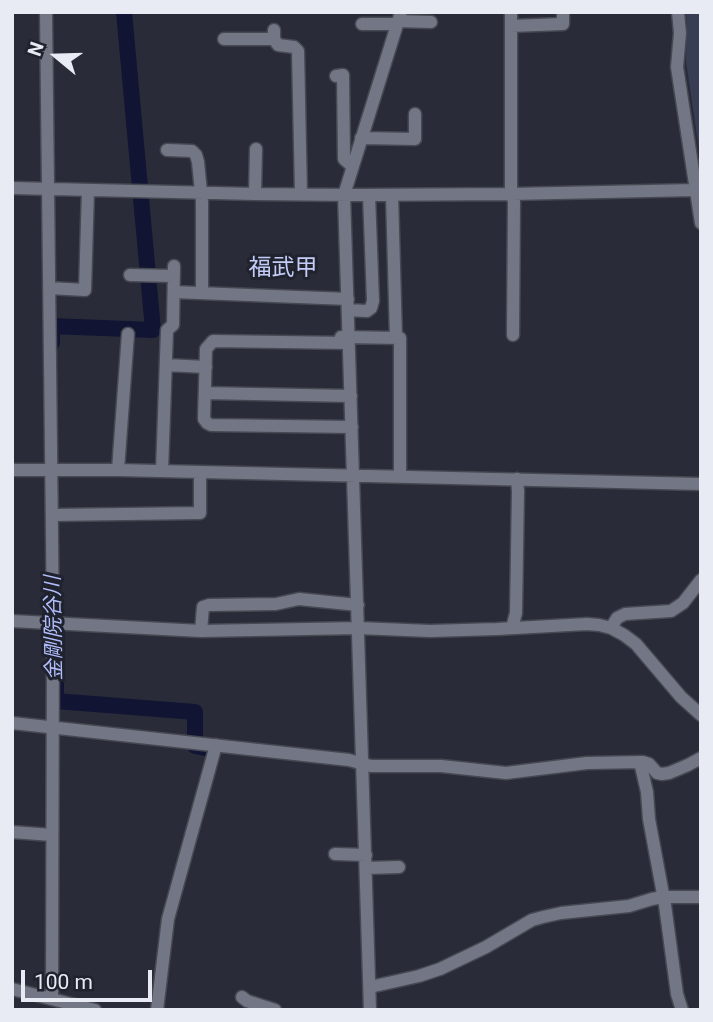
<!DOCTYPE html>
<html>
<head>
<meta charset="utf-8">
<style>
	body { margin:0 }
	#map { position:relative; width:713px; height:1022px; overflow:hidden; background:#292c38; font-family:Roboto,sans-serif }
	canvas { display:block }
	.frame { position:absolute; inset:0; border:14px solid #e9ebf4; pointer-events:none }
	.north { position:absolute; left:21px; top:21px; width:70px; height:70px; -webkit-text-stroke:5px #20222e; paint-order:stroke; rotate:289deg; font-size:19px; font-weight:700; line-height:28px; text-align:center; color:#e9ebf4 }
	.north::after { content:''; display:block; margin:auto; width:24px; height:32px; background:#e9ebf4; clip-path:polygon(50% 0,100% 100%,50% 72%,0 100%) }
	.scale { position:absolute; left:21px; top:970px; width:131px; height:32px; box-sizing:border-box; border:4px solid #e9ebf4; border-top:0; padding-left:9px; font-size:21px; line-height:24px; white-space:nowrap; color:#e9ebf4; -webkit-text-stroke:5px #20222e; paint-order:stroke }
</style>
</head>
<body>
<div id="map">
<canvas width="713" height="1022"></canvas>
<div class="frame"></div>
<div class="north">N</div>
<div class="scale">100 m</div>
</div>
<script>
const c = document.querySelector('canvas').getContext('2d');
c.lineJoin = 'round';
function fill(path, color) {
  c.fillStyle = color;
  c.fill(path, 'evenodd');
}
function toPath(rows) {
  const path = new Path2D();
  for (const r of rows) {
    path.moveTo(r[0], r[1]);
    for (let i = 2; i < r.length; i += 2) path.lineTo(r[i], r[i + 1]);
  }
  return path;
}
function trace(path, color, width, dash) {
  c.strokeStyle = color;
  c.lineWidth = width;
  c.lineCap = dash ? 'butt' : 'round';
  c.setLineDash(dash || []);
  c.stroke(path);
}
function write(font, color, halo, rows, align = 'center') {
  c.font = font + ' Roboto,"Noto Sans JP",sans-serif';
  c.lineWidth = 6;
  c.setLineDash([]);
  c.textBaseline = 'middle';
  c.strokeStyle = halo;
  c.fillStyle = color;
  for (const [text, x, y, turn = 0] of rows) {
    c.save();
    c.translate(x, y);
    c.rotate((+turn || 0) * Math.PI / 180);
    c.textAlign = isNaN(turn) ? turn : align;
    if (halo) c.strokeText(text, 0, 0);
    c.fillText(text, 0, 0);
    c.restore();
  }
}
fill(toPath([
	[686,12,701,12,701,163,686,61,687,25]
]), '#383d54');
trace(toPath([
	[52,343,52,326,153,330,124,12],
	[56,684,56,701,195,712,195,746,205,748]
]), '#111533', 16);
const minor = toPath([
	[46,12,53,623,52,999],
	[511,12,511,194,514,201,513,335],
	[678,12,680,33,677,67,701,223],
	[398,21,431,22],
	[362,24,397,24],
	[511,26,563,24,563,12],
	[274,30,274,39,278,45,294,47,298,51,301,194],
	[224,39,274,39],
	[336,76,343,75,344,159,352,166],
	[361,138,415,139,415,114],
	[167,150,192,151,196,155,198,162,202,202,202,293],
	[12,188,255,194,352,195,511,194,695,190],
	[255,194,256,149],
	[392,195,396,338],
	[130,275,174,276],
	[49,288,85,290,88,190],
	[174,292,348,299],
	[348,310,367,311,371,308,373,301,369,195],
	[341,337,400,338,400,476],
	[349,343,213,341,206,349,204,419,207,423,211,425,352,427],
	[166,365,206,367],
	[205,393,351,396],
	[12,470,118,470,701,484],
	[118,470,128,334],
	[162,471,167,330,173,325,174,266],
	[52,515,200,513,200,472],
	[12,621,201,631,359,628,430,631,497,629,587,624,599,625,611,628,624,635,636,644,681,697,701,715],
	[512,628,516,613,518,491,517,479],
	[611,628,617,618,625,614,671,611,683,603,701,580],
	[201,631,203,607,209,605,276,604,299,599,358,605],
	[12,723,349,760,371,766,441,766,506,773,587,763,643,762,649,764,657,773,662,774],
	[640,762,647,792,649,819,665,905,677,994,682,1010],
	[662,774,669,773,688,765,701,758],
	[12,832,52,835],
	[335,854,366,855],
	[366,868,399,867],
	[370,987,419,976,440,969,486,947,532,920,543,917,561,913,629,906,652,899,663,897,701,897],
	[12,989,95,1010],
	[242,997,247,1001,275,1010],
	[157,1010,168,919,216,745],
	[370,1010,344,195,401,12]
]);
trace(minor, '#464852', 15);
trace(minor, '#737685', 12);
write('italic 21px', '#b0bdfb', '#20222e', [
	["金剛院谷川",55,628,-91]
]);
write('23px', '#c3ccf7', '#20222e', [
	["福武甲",283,269]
]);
</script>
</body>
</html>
